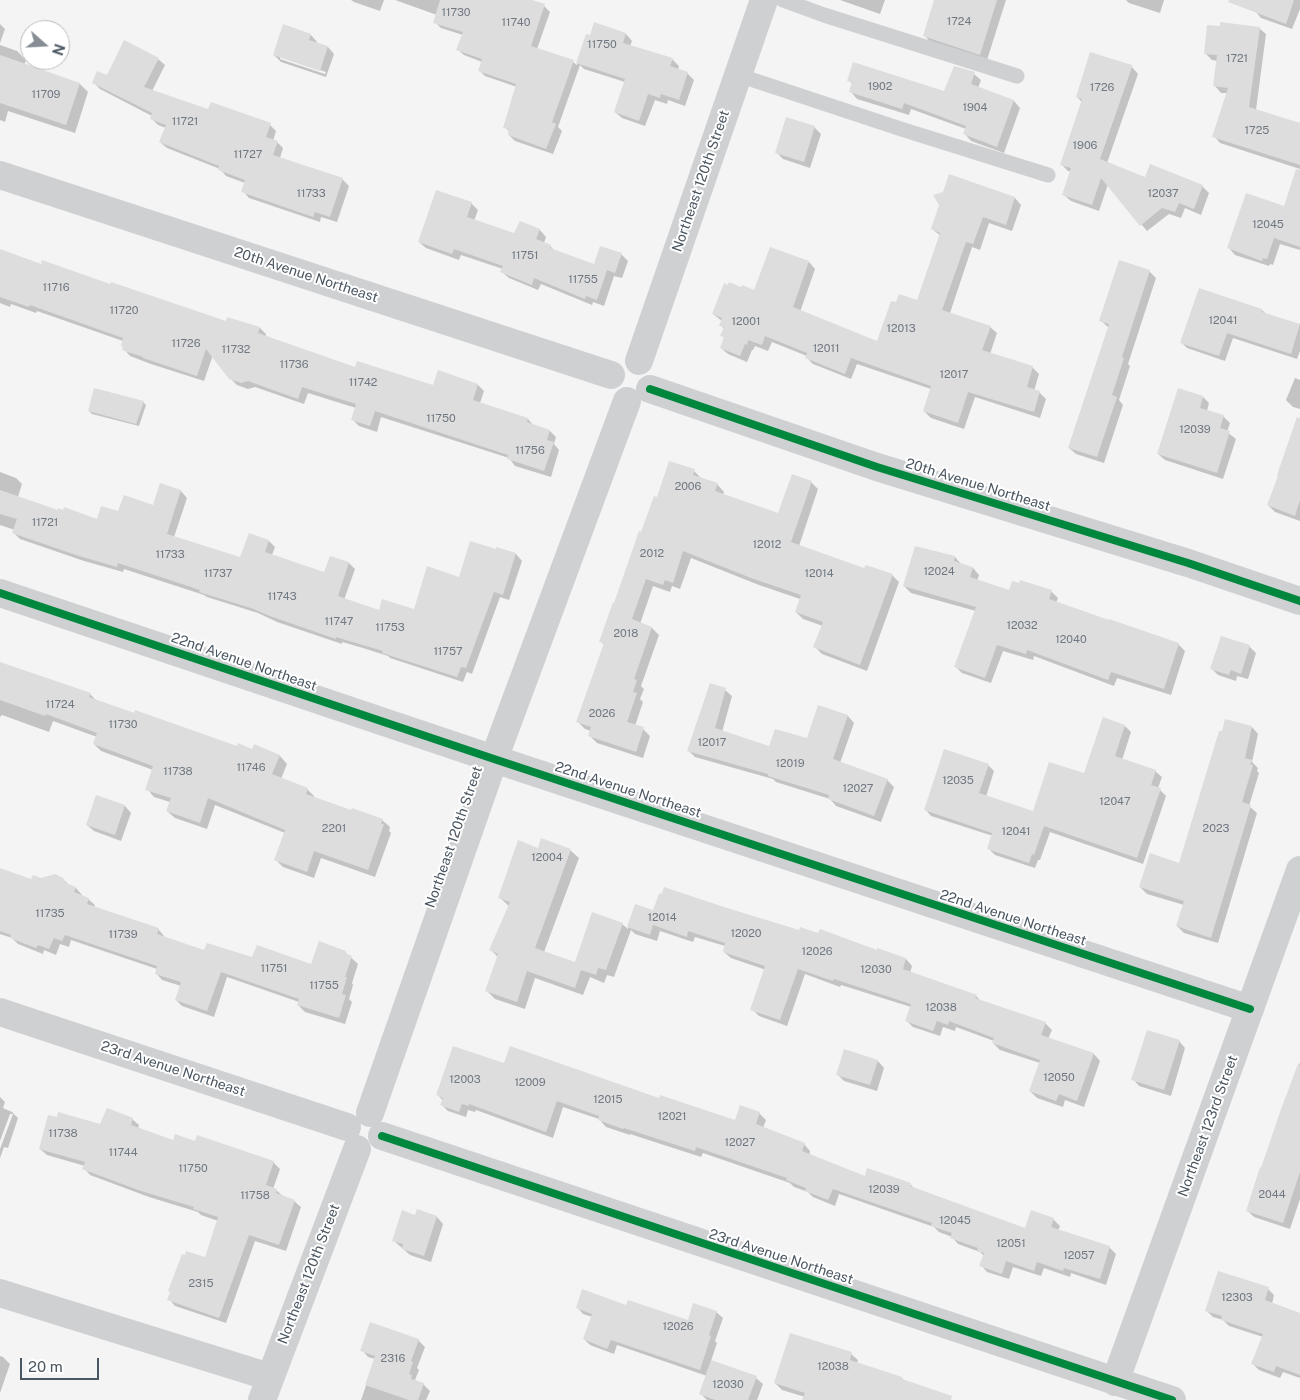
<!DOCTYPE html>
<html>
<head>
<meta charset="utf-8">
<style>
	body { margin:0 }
	#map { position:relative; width:1300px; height:1400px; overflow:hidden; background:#f4f4f4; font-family:"Public Sans",sans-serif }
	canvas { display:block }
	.north { position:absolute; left:20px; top:20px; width:50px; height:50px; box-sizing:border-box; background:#fff; border:1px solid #b7bbc0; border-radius:50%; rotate:109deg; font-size:14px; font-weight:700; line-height:20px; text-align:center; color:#4a5661 }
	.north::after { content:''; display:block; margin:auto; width:18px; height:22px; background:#868d94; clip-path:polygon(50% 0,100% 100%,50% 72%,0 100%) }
	.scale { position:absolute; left:20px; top:1358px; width:79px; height:22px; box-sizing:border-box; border:2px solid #4a5661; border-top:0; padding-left:6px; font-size:15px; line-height:18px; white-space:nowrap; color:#4a5661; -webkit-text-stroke:4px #fff; paint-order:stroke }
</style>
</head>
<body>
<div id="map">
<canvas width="1300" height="1400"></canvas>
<div class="north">N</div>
<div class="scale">20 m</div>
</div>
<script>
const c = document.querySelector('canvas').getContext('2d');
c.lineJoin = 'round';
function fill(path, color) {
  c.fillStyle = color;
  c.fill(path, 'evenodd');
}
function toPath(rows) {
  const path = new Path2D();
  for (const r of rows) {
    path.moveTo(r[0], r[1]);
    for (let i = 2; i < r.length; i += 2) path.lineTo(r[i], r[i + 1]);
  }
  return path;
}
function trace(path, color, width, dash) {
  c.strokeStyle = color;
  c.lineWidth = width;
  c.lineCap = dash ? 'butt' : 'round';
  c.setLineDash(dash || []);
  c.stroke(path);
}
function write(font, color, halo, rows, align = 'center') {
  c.font = font + ' "Public Sans",sans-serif';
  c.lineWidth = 4;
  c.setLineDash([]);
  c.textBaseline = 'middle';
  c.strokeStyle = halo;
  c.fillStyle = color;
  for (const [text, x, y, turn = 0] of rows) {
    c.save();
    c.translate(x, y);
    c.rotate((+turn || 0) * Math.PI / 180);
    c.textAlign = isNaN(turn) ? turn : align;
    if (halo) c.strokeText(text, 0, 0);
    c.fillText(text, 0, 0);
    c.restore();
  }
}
fill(toPath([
	[351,0,384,0,380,11,354,2],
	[395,0,527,0,544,6,550,12,537,49,573,62,577,65,587,35,590,36,626,34,632,41,630,46,672,59,679,66,678,70,687,73,694,80,685,106,668,100,667,104,655,100,645,126,622,118,615,112,625,82,584,69,580,65,558,127,562,131,553,154,515,141,509,135,510,132,505,127,517,87,485,76,479,70,482,62,464,55,457,49,463,35,441,28,435,22,437,15],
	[840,0,885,0,880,14],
	[936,0,1006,0,987,60,931,43,925,36],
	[1126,0,1164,0,1160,13,1129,3],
	[1259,0,1300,0,1300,9,1292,29,1261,18,1255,11],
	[0,24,5,29,0,43],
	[1259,28,1266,34,1256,110,1300,127,1300,169,1220,143,1214,136,1228,93,1221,93,1215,86,1218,61,1212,60,1205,53],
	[311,35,317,42,316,44,328,47,334,54,326,77,281,62,274,55],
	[280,57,326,72,325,74,280,59],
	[125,42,158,59,165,65,152,91,209,111,270,125,276,131,273,141,277,142,283,148,280,158,342,179,349,186,337,222,321,217,320,222,249,198,243,191,245,183,226,176,220,169,167,148,160,142,166,128,158,125,151,118,152,116,100,89,94,83,108,76],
	[0,45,17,51,26,60,24,65,80,84,88,92,75,133,8,111,5,122,0,120],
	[1131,66,1138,74,1107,163,1146,179,1202,186,1209,193,1201,215,1185,208,1181,218,1169,214,1147,231,1108,184,1099,211,1071,201,1064,195,1071,172,1068,171,1061,164,1082,102,1077,97],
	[974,74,981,80,978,88,1014,101,1020,108,1004,153,971,141,965,134,966,129,911,109,909,115,857,99,851,92,853,85,849,80,945,93],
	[814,127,821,134,810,168,783,159,777,153],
	[950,175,1015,198,1021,205,1012,231,989,223,980,250,972,247,950,313,990,327,997,333,990,354,1032,367,1039,374,1034,391,1039,392,1046,399,1040,418,975,397,964,429,931,418,924,411,931,389,857,364,851,379,813,364,807,358,807,356,772,342,768,351,755,346,753,350,752,350,747,362,728,354,721,348,725,338,722,336,724,329,721,325,722,321,713,314,742,288,755,291,809,262,815,269,800,312,878,343,918,302,941,236,932,229],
	[1300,185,1300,250,1280,244,1273,265,1270,264,1269,266,1235,255,1229,248,1284,208],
	[471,203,478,210,474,221,515,235,520,222,540,230,546,237,544,243,550,246,556,252,594,265,621,254,628,261,622,278,614,276,604,306,593,302,592,305,541,284,538,290,509,278,502,272,503,269,461,255,459,260,426,248,419,242],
	[0,250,41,265,111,286,227,323,228,318,260,328,266,334,266,337,356,368,434,387,478,385,484,391,480,403,528,419,534,426,550,431,556,437,554,444,559,450,551,477,515,466,509,458,381,417,377,432,359,426,352,419,356,408,308,393,304,404,255,387,248,389,237,385,230,378,213,355,204,381,151,364,130,356,124,349,123,341,37,311,36,313,11,304,10,307,0,303],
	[1149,271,1156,278,1128,364,1130,366,1119,400,1123,405,1104,463,1076,454,1069,448,1109,328,1100,320],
	[1262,310,1266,314,1300,325,1300,351,1297,359,1233,338,1225,361,1187,348,1181,342],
	[1295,378,1300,380,1300,409,1293,407,1286,400],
	[1203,397,1209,403,1207,411,1223,416,1230,423,1227,432,1236,439,1223,479,1165,460,1158,454],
	[143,402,146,405,139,426,92,414,89,411],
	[1300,458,1300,521,1275,512,1268,505],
	[694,471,701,478,717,484,724,492,723,495,779,514,811,482,818,489,799,546,865,570,892,575,899,582,867,671,822,654,815,647,823,626,803,619,796,612,800,599,759,585,691,558,680,589,672,586,670,592,653,586,640,624,652,628,659,635,641,686,644,689,640,699,643,702,635,726,643,729,650,736,643,758,597,743,589,735,591,731,585,729,578,722,604,645,601,641,642,534,658,498],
	[0,472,16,478,22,484,18,497,58,512,98,521,119,513,154,507,161,485,181,491,187,498,174,537,241,559,269,541,275,547,272,555,325,574,331,557,349,563,355,569,344,600,380,611,414,610,460,579,496,551,497,549,516,554,522,561,509,600,500,597,472,674,467,672,463,682,390,658,388,656,363,648,342,642,342,644,277,622,258,613,207,597,204,595,124,569,123,572,84,561,20,539,14,533,15,530,0,525],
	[955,557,961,564,973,568,979,575,977,581,1010,592,1051,591,1058,598,1056,603,1178,644,1185,651,1171,695,1117,678,1114,686,1034,656,1033,660,1003,651,991,683,962,673,955,666,976,611,911,593,904,586],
	[1249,646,1256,653,1248,679,1237,676,1236,681,1218,675,1212,669],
	[0,664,90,694,97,701,237,747,253,751,255,746,280,756,287,764,281,779,307,789,314,796,314,798,352,812,382,820,390,827,389,831,391,833,375,877,321,858,314,878,283,867,276,860,285,833,215,805,207,829,175,818,167,811,170,802,154,797,147,789,153,770,101,751,94,744,97,737,53,721,49,732,2,715,0,717],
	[725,690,732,696,722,732,770,748,808,740,848,716,854,723,840,763,887,780,894,787,881,822,836,806,830,799,776,782,773,779,695,757,688,750],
	[1125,726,1131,732,1122,760,1155,771,1162,777,1158,788,1166,796,1143,864,1050,832,1040,860,1038,860,1035,868,995,855,988,848,993,836,931,816,925,809,988,765,994,771,986,797,1034,813,1084,775],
	[1252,727,1258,734,1252,762,1258,768,1257,771,1259,773,1249,806,1257,813,1218,943,1184,933,1177,926,1184,905,1147,894,1140,887,1180,864],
	[97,797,125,806,131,813,121,841,94,831,87,825],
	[539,849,570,850,579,858,544,952,576,963,622,924,628,929,636,905,654,912,799,931,877,952,878,950,906,959,912,966,910,973,976,996,982,1002,1045,1023,1052,1030,1048,1039,1094,1054,1100,1061,1084,1107,1065,1100,1063,1107,1037,1098,1030,1091,1040,1063,1000,1050,993,1043,994,1041,956,1027,955,1031,943,1027,940,1036,913,1027,906,1020,911,1007,841,985,840,987,805,974,787,1026,759,1016,752,1009,766,970,731,958,724,952,725,946,695,937,693,942,660,931,657,941,635,934,631,930,614,977,607,975,604,983,590,977,583,995,535,978,525,1009,495,999,487,991,498,957,491,950,509,906,499,897],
	[0,869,32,880,63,879,70,886,76,888,82,895,81,896,88,899,95,905,94,907,158,929,164,936,164,938,205,952,312,966,345,952,358,964,352,983,353,985,349,999,352,1002,345,1024,305,1012,298,1005,299,1002,227,977,214,1017,182,1006,176,1000,181,986,162,980,156,973,157,969,71,940,69,947,60,944,56,955,44,950,43,954,18,944,12,938,0,934],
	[1179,1041,1185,1048,1171,1096,1139,1086,1133,1079],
	[878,1061,884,1068,877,1091,844,1081,837,1074],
	[1300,1062,1300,1199,1290,1229,1254,1217,1247,1210],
	[504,1065,659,1100,735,1122,759,1113,766,1120,763,1128,804,1144,810,1151,809,1156,865,1177,868,1170,911,1185,915,1189,1026,1230,1053,1219,1060,1226,1058,1231,1109,1247,1116,1254,1106,1285,1071,1273,1070,1277,1044,1268,1041,1276,1013,1267,1009,1279,987,1272,981,1265,984,1256,980,1252,958,1244,952,1237,939,1232,934,1227,839,1194,835,1206,813,1197,808,1192,794,1187,790,1183,703,1153,701,1157,630,1134,630,1135,606,1127,599,1119,563,1107,553,1138,476,1110,475,1112,468,1110,466,1117,448,1111,442,1105,443,1101,438,1095],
	[0,1097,5,1102,3,1108,12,1112,18,1118,8,1148,4,1147,0,1158,0,1149,13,1114,10,1114,0,1141],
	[132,1119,139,1125,138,1129,174,1142,196,1143,273,1162,280,1169,273,1189,276,1190,284,1197,294,1201,301,1207,286,1251,255,1241,226,1323,175,1306,169,1299,205,1259,218,1221,201,1215,198,1212,149,1197,90,1175,84,1168,85,1166,47,1155,40,1149,101,1126],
	[418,1211,437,1217,443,1224,431,1262,410,1255,393,1240,416,1216],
	[1268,1289,1274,1295,1272,1304,1300,1314,1300,1378,1283,1372,1280,1378,1259,1370,1253,1364,1263,1337,1229,1326,1223,1320,1213,1317,1207,1311],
	[577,1307,627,1307,688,1322,716,1312,723,1318,715,1341,717,1343,711,1361,756,1378,763,1384,757,1400,707,1400,701,1394,707,1376,617,1345,614,1354,590,1345,584,1339,592,1317,583,1314],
	[418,1340,425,1347,417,1368,419,1370,415,1380,423,1384,430,1391,426,1400,361,1400,375,1359,368,1357,362,1350],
	[851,1354,858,1360,857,1364,902,1378,905,1382,950,1400,804,1400,805,1397,782,1390,775,1383],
	[0,1356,3,1357,10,1364,0,1393]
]), '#0003');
fill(toPath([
	[440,0,532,0,545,4,531,46,574,60,552,122,556,124,546,149,508,135,509,129,503,128,516,84,478,71,482,59,456,50,463,32,433,23],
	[934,0,997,0,980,55,923,36],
	[1229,0,1294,0,1286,24,1228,2],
	[594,22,626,33,623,43,673,58,670,66,688,72,679,100,661,94,660,98,648,94,639,121,614,112,625,79,576,63,586,34,590,35],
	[1220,22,1260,27,1249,107,1300,123,1300,165,1212,137,1228,88,1213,86,1217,55,1204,54,1207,25,1220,26],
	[283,24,311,34,309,40,328,46,320,71,273,55],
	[124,40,159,58,144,87,208,109,211,102,271,123,266,137,278,141,273,155,343,178,330,217,315,212,313,217,241,192,245,180,218,170,219,166,159,142,166,125,150,119,152,113,92,83,97,71,107,75],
	[1090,52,1132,65,1132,67,1100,159,1145,177,1150,164,1203,185,1194,209,1179,203,1175,212,1162,208,1140,226,1101,178,1092,205,1062,195,1071,168,1060,165,1082,99,1076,97],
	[0,55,80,83,66,125,0,103],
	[853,62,944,91,954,66,975,72,971,84,1014,100,997,147,963,134,966,126,904,103,902,109,849,92,852,82,847,81],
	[786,117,815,126,804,162,775,153],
	[1296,169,1300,170,1300,247,1274,238,1267,259,1263,258,1262,261,1227,248,1246,193,1284,206],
	[949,174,1015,197,1006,225,983,217,973,244,966,242,942,310,991,326,982,350,1033,366,1027,387,1040,391,1034,412,968,392,958,423,923,411,931,386,851,358,845,374,805,358,807,353,765,336,762,345,748,340,747,345,745,344,740,356,720,348,724,337,720,336,724,327,719,326,722,318,712,314,724,283,728,285,729,282,741,287,742,285,754,290,770,247,809,261,793,307,877,341,891,301,896,302,899,294,917,300,940,233,931,229,939,205,933,195,943,192],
	[436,190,472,202,467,217,514,233,520,221,540,229,536,239,551,245,550,248,594,264,600,246,622,253,615,273,607,270,597,300,586,296,585,299,534,278,532,285,500,272,503,266,454,249,452,254,418,242],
	[0,249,41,264,42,260,110,284,111,282,226,321,227,317,260,327,258,333,355,367,357,361,433,385,438,370,478,384,473,400,528,418,527,422,550,430,547,440,554,442,544,471,507,459,508,455,375,411,370,426,351,420,356,404,302,387,298,399,248,381,241,383,229,379,206,349,197,376,143,358,143,357,122,350,123,347,121,346,123,338,30,305,29,307,0,297],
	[1119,260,1150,270,1122,357,1124,358,1112,395,1117,397,1097,457,1068,448,1109,324,1099,321],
	[1199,288,1262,309,1262,312,1300,324,1291,354,1227,333,1219,356,1180,343],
	[94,388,144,401,136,424,88,411],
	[1178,388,1203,396,1200,408,1224,415,1220,428,1230,431,1217,473,1157,454],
	[1297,417,1300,418,1300,500,1295,516,1267,505,1278,476,1277,475],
	[669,461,695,469,693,475,718,483,715,491,778,513,792,474,812,481,791,542,864,568,866,565,893,574,860,665,813,647,823,622,795,612,801,595,751,578,683,551,673,583,665,580,663,585,646,579,632,619,652,627,634,679,637,680,633,692,637,693,627,722,644,727,636,752,588,736,591,727,576,722,604,643,599,642,613,602,614,603,639,531,641,532,654,496,657,497],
	[160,483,181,490,167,534,240,557,249,533,269,540,265,552,324,572,330,556,349,562,338,596,379,610,382,599,414,609,427,566,459,577,470,541,496,549,496,547,516,553,503,595,494,592,466,668,461,667,457,677,382,653,383,651,356,643,336,637,336,639,270,616,251,608,199,592,200,590,118,563,117,567,76,555,12,533,17,519,0,514,0,490,58,510,58,508,63,510,64,507,97,519,101,506,118,511,124,495,153,505],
	[915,546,955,556,954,561,973,567,970,577,1009,590,1012,581,1019,583,1020,580,1052,590,1049,599,1109,620,1109,619,1179,643,1164,689,1111,672,1108,680,1027,650,1026,654,997,645,985,678,954,667,976,607,903,586],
	[1221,636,1250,645,1241,674,1231,670,1229,675,1210,669],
	[0,662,91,693,89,697,134,713,135,710,237,746,238,743,252,749,254,744,280,755,272,774,308,788,306,794,351,810,352,808,383,819,381,824,384,824,368,870,314,851,307,872,274,860,285,830,208,798,200,823,166,811,171,798,145,790,153,766,93,744,97,733,46,714,45,716,0,700],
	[710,683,726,688,715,728,769,746,775,729,807,738,818,705,848,715,833,759,888,779,874,816,828,799,829,795,768,776,768,774,687,751],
	[1103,717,1125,725,1115,756,1156,770,1151,785,1161,788,1137,858,1044,826,1034,855,1032,854,1029,863,987,849,992,833,924,810,944,749,989,764,979,793,1033,811,1049,762,1084,773],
	[1225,719,1252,726,1245,758,1252,760,1250,765,1253,765,1242,802,1251,805,1211,938,1176,926,1184,901,1139,887,1150,853,1179,863,1219,731,1222,731],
	[96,795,125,805,115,835,86,825],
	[541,838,571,849,535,948,575,962,592,912,623,923,606,970,598,968,596,975,581,970,575,988,527,971,517,1002,485,991,498,954,489,950,510,902,498,898,518,840,538,848],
	[0,868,31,879,33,875,41,878,55,874,63,878,66,883,76,887,74,892,89,898,87,904,159,928,157,934,204,950,207,943,252,957,257,945,311,964,319,941,346,951,345,953,352,956,345,977,347,977,342,994,346,995,339,1018,297,1005,299,999,221,972,207,1011,175,1000,181,982,155,974,157,966,65,935,62,941,54,938,49,949,38,945,36,948,10,938,11,935,0,931],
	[664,887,724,907,799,930,800,927,818,933,820,929,877,950,877,948,906,958,903,969,977,995,975,998,1046,1022,1041,1035,1094,1053,1077,1101,1059,1094,1056,1101,1029,1091,1040,1060,992,1043,994,1038,949,1021,948,1025,937,1021,933,1031,905,1021,911,1004,834,979,833,981,798,969,780,1020,750,1010,765,966,723,952,725,943,688,931,687,937,653,925,650,935,627,927,635,904,653,910,659,894,662,893],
	[1147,1030,1180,1040,1164,1090,1131,1080],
	[453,1046,504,1063,510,1046,659,1098,660,1095,735,1120,740,1105,760,1112,756,1124,805,1143,802,1151,865,1176,867,1168,911,1183,910,1186,1025,1228,1031,1210,1054,1218,1051,1227,1110,1246,1100,1279,1064,1268,1063,1271,1037,1262,1034,1271,1006,1261,1002,1274,979,1266,984,1253,977,1251,978,1248,950,1238,952,1233,931,1226,932,1223,833,1189,828,1200,805,1191,806,1188,786,1180,787,1178,696,1147,695,1151,624,1128,623,1129,598,1120,599,1116,557,1101,546,1132,469,1104,469,1106,462,1104,459,1112,440,1105,443,1098,436,1095],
	[844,1049,878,1060,870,1085,836,1075],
	[1298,1064,1300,1065,1300,1172,1283,1223,1246,1211,1260,1167,1261,1168,1280,1112],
	[107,1108,133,1118,131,1125,173,1140,175,1134,195,1141,197,1135,274,1161,266,1185,277,1189,276,1193,295,1200,279,1245,249,1235,219,1318,167,1300,170,1292,168,1291,182,1254,185,1255,186,1251,205,1257,218,1217,193,1209,194,1207,141,1191,82,1169,85,1162,39,1149,48,1115,57,1117,58,1112,100,1124],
	[417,1209,437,1216,424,1256,402,1249,403,1244,392,1241,402,1210,415,1215],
	[1218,1271,1269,1287,1265,1300,1300,1313,1300,1375,1276,1366,1274,1372,1251,1364,1263,1334,1221,1320,1222,1316,1205,1311],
	[582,1289,626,1305,628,1300,688,1320,693,1303,717,1311,709,1335,711,1336,700,1370,611,1340,607,1349,583,1339,592,1314,576,1308],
	[370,1322,419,1339,411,1361,413,1362,409,1374,412,1375,411,1379,424,1383,418,1400,409,1400,365,1385,375,1356,360,1351],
	[790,1333,852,1352,850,1360,902,1377,902,1379,952,1396,951,1400,802,1400,805,1393,774,1383],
	[711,1360,757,1376,748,1400,715,1400,699,1394]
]), '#ddddde');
trace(toPath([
	[783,0,824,15,1017,76],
	[738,75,901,129,1048,175]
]), '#ced0d2', 15);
trace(toPath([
	[0,175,611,375],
	[639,361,764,0],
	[650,389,877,467,1188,563,1300,601],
	[0,593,494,759,1250,1009],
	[0,1012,347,1127],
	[370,1113,494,759,627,401],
	[382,1136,1172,1400],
	[0,1293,270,1377],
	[1115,1382,1300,870],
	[262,1400,357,1149]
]), '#ced0d2', 28);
trace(toPath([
	[650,389,877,467,1188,563,1300,601],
	[0,593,494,759,1250,1009],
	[382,1136,1172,1400]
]), '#00873e', 8);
write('11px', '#707881', null, [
	["11730",456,13],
	["1724",959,22],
	["11740",516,23],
	["11750",602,45],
	["1721",1237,59],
	["1902",880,87],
	["1726",1102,88],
	["11709",46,95],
	["1904",975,108],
	["11721",185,122],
	["1725",1257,131],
	["1906",1085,146],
	["11727",248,155],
	["11733",311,194],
	["12037",1163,194],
	["12045",1268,225],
	["11751",525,256],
	["11755",583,280],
	["11716",56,288],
	["11720",124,311],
	["12041",1223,321],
	["12001",746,322],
	["12013",901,329],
	["11726",186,344],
	["12011",826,349],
	["11732",236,350],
	["11736",294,365],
	["12017",954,375],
	["11742",363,383],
	["11750",441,419],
	["12039",1195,430],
	["11756",530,451],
	["2006",688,487],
	["11721",45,523],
	["12012",767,545],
	["2012",652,554],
	["11733",170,555],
	["12024",939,572],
	["11737",218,574],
	["12014",819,574],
	["11743",282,597],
	["11747",339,622],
	["12032",1022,626],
	["11753",390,628],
	["2018",626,634],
	["12040",1071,640],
	["11757",448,652],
	["11724",60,705],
	["2026",602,714],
	["11730",123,725],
	["12017",712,743],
	["12019",790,764],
	["11746",251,768],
	["11738",178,772],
	["12035",958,781],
	["12027",858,789],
	["12047",1115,802],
	["2201",334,829],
	["2023",1216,829],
	["12041",1016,832],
	["12004",547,858],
	["11735",50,914],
	["12014",662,918],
	["12020",746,934],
	["11739",123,935],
	["12026",817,952],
	["11751",274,969],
	["12030",876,970],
	["11755",324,986],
	["12038",941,1008],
	["12050",1059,1078],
	["12003",465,1080],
	["12009",530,1083],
	["12015",608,1100],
	["12021",672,1117],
	["11738",63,1134],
	["12027",740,1143],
	["11744",123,1153],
	["11750",193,1169],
	["12039",884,1190],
	["2044",1272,1195],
	["11758",255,1196],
	["12045",955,1221],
	["12051",1011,1244],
	["12057",1079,1256],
	["2315",201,1284],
	["12303",1237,1298],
	["12026",678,1327],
	["2316",393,1359],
	["12038",833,1367],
	["12030",728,1385]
]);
write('14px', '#4a5661', '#fff', [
	["Northeast 120th Street",701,181,-71],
	["20th Avenue Northeast",306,275,18],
	["20th Avenue Northeast",978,485,17],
	["22nd Avenue Northeast",244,662,19],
	["22nd Avenue Northeast",628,790,18],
	["Northeast 120th Street",454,837,-71],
	["22nd Avenue Northeast",1013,918,18],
	["23rd Avenue Northeast",173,1069,18],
	["Northeast 123rd Street",1208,1126,-70],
	["23rd Avenue Northeast",781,1257,18],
	["Northeast 120th Street",309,1274,-69]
]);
</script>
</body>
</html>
